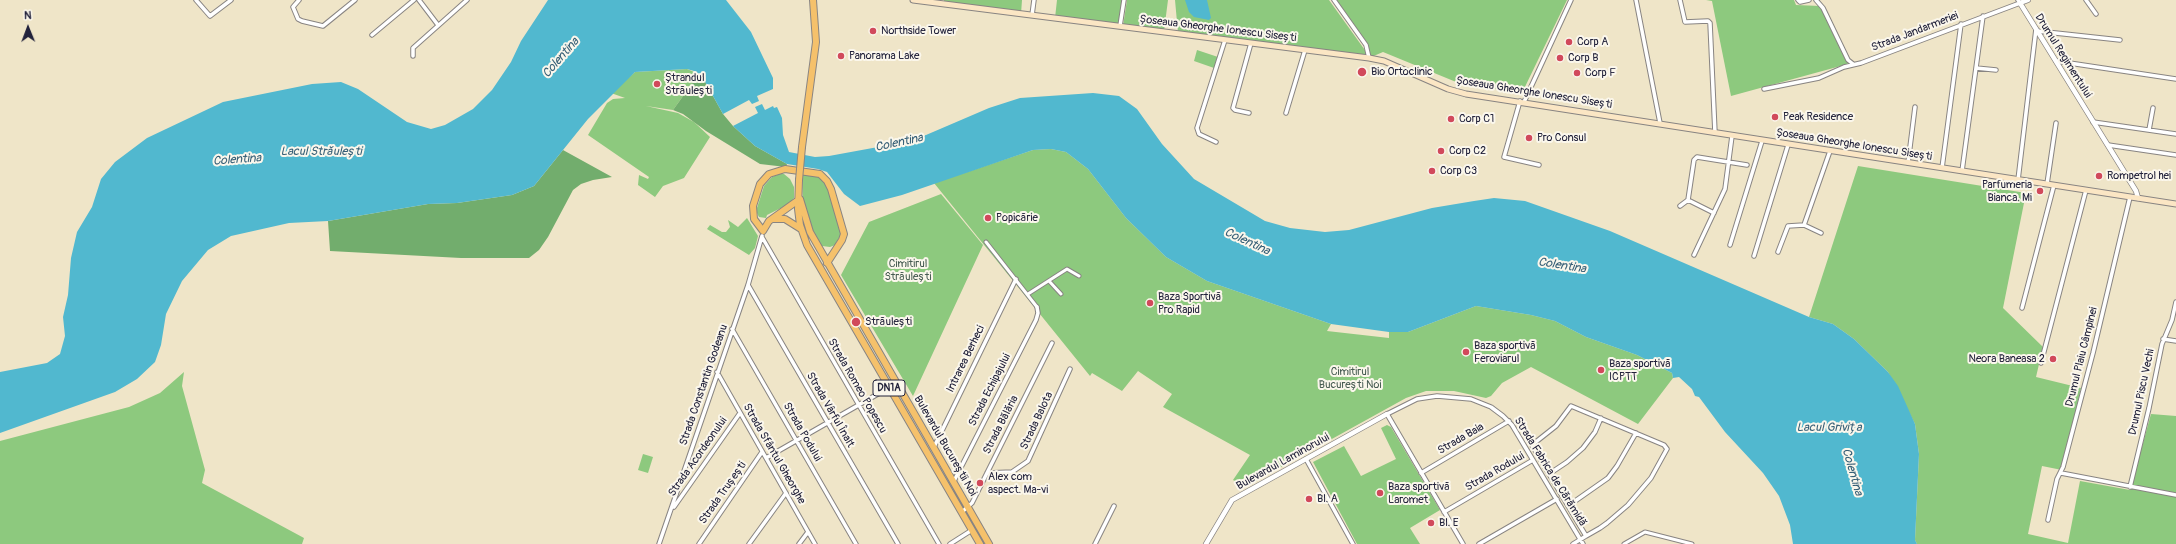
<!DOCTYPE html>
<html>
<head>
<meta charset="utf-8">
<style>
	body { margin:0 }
	#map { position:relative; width:2176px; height:544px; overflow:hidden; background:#efe5c8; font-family:Pangolin,sans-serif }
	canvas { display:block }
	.north { position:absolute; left:8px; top:8px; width:40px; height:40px; -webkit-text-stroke:3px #fbf7ec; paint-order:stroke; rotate:359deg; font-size:11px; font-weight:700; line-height:16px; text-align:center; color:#22223b }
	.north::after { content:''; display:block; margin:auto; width:14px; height:18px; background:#22223b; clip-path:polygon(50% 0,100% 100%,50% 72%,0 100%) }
</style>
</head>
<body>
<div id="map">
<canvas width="2176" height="544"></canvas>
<div class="north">N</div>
</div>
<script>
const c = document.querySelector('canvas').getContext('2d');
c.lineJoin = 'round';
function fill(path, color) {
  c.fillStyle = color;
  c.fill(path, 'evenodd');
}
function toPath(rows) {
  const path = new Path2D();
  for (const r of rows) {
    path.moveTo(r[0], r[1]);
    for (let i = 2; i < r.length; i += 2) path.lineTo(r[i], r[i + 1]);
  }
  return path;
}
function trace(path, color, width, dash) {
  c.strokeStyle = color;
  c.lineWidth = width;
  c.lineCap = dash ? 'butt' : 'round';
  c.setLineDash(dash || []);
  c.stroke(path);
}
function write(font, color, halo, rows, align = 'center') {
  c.font = font + ' Pangolin,sans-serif';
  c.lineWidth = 4;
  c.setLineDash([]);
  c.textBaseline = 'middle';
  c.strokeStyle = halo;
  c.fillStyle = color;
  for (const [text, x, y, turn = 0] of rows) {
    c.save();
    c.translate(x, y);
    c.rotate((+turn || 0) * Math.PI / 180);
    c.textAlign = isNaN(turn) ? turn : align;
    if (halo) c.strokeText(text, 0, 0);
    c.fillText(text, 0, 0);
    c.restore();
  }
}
fill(toPath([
	[944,0,1022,0,1021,14,944,4],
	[1057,0,1124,0,1120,26,1055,18],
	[1127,0,1168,0,1164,31,1123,26],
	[1175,0,1329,0,1367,53,1367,57,1178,33],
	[1336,0,1567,0,1522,93,1461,84,1383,52,1369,58,1366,45],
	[1706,0,1794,0,1796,5,1820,6,1848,64,1731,96,1712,1],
	[1197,50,1218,57,1214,68,1194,61],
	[687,69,699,74,673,110,646,106,678,113,694,122,710,137,684,178,663,186,655,197,638,185,639,175,648,179,649,177,588,135,607,103,613,99,625,98,611,93,635,72],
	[1051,149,1066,152,1088,169,1126,218,1166,257,1207,281,1331,324,1327,331,1389,338,1389,332,1408,332,1476,306,1531,315,1555,321,1586,337,1637,355,1672,373,1673,378,1638,424,1531,367,1502,383,1491,396,1486,398,1454,391,1426,391,1406,398,1245,487,1233,480,1250,455,1163,407,1172,394,1138,371,1122,391,1092,373,1090,376,934,183,1033,150],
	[1858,166,2026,193,2003,308,2043,347,2036,377,2081,388,2062,470,2042,466,2028,534,2068,543,2080,481,2130,490,2151,414,2176,416,2176,544,1917,544,1915,540,1919,454,1915,424,1888,372,1854,339,1833,324,1809,317],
	[802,173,819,176,827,184,841,234,835,245,830,247,822,246,815,238,803,204],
	[779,174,784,174,790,179,794,187,794,198,789,204,767,215,766,218,759,217,756,211,764,186,772,177],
	[941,194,983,245,913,396,841,275,869,222],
	[747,218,758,236,755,248,749,255,707,229,710,225,722,232,726,232,730,227,728,220,738,227],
	[184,372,182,386,205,470,202,483,304,538,302,544,0,544,0,441,129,407,160,393],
	[1387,425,1391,427,1440,510,1410,528,1420,544,1357,544,1313,462,1344,446,1361,476,1396,459,1381,428],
	[643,454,653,457,648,473,638,470]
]), '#8dc97e');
fill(toPath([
	[699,74,703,78,723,114,733,126,755,146,787,164,786,167,760,164,706,131,683,114,673,110],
	[563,150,612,177,593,180,581,184,573,190,548,237,539,250,529,258,461,258,330,251,328,221,428,204,457,203,512,195,534,186]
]), '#72ad6d');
fill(toPath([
	[548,0,726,0,751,32,773,78,773,89,757,96,759,101,752,104,749,100,723,114,703,78,694,71,687,69,635,72,588,119,534,186,512,195,457,203,428,204,328,221,289,223,231,236,208,250,182,281,166,314,161,345,155,362,137,379,115,392,0,433,0,372,47,363,60,354,65,336,63,317,68,295,71,258,77,232,92,207,101,179,115,162,147,138,223,102,312,84,341,82,358,89,407,122,431,129,445,125,473,109,492,90,511,62,521,41],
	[1185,0,1207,0,1211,18,1209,20,1194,17,1189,12],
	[1093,93,1119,96,1137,109,1162,144,1194,179,1265,221,1290,228,1325,232,1349,230,1432,208,1474,201,1494,198,1525,201,1610,231,1809,317,1833,324,1854,339,1888,372,1898,386,1915,424,1919,454,1915,540,1917,544,1793,544,1790,525,1779,496,1763,473,1725,432,1699,397,1695,396,1692,389,1679,377,1673,378,1672,373,1637,355,1586,337,1555,321,1531,315,1476,306,1408,332,1389,332,1331,324,1207,281,1166,257,1126,218,1088,169,1066,152,1051,149,1033,150,902,195,860,206,844,194,827,172,818,169,787,164,755,146,733,126,758,113,755,107,762,104,765,110,773,106,774,108,777,107,782,118,783,135,789,152,815,157,829,156,889,145,926,135,989,108,1020,98]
]), '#51b8cf');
const pedestrian = toPath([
	[986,242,1037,307],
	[1049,281,1061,294],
	[1028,294,1067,269,1079,276],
	[1624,544,1645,532,1692,544]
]);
const minor = toPath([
	[196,0,210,16,231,0],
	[299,0,293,7,298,19,302,21,323,26,355,0],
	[419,0,438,25],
	[1334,0,1366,45,1369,58],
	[1636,0,1660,123],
	[1680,0,1685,22,1708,21,1710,23,1715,133],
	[1798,0,1800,2,1809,0],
	[1816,0,1823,8,1848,60,1853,64],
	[2086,0,2096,14],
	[1032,15,1034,0],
	[1120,26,1124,0],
	[2037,31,2120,40],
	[372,35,414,0],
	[413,56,413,48,467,0],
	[2056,61,2176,79],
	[1976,68,1996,70],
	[1764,89,1819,78,1844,67,1861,63,2020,3,2018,0],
	[1520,101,1504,157,1539,165],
	[1524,102,1571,0],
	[1249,113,1235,110,1233,108,1251,43],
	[1286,113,1305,50],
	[2093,122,2176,134],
	[2149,130,2153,108],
	[1216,142,1199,134,1197,128,1225,40],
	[2108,145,2176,155],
	[1908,163,1915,107],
	[1942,168,1961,24],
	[1962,171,1983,16],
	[2018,180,2036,29],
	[2047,184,2056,123],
	[1680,206,1688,200],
	[1714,213,1688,200,1694,160,1697,157,1747,165],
	[1804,225,1821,233],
	[762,237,939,544],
	[1730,245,1762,141],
	[1778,252,1788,226,1804,225,1830,151],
	[1694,255,1725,189,1732,136],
	[1754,256,1788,145],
	[748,285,898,544],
	[2022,308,2054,185],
	[732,329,856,544],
	[2163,339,2176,341],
	[2041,363,2086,190],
	[717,372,815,544],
	[934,447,1016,279],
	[766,458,897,383],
	[1306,459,1353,544],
	[987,473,1012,472,1028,461,1070,369],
	[1421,473,1509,421],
	[2061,473,2176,495],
	[1549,474,1567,462,1583,448,1595,432,1601,418],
	[954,481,1036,320,1038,313,1037,307],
	[2130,487,2149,408,2162,344,2172,320,2176,302],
	[1568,506,1608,478,1617,466,1636,433],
	[674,507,740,413],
	[962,512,972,503,1052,343],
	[1444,512,1533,460],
	[2048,520,2057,479,2063,467,2093,353,2130,197],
	[659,544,748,285,762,236],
	[699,544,762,452],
	[749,544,786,493],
	[799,544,808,532],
	[950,544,972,530],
	[1095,544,1114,506],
	[1463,544,1387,414,1417,399,1437,396,1471,399,1491,407,1503,416,1512,425,1583,544],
	[1479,544,1557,499],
	[1573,544,1586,536,1600,528,1607,523,1628,505,1651,478,1667,449,1664,445,1571,406,1556,426,1532,445,1586,536]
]);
const tertiary = toPath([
	[2028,0,2020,3,2136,191,2138,198],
	[1206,544,1232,500,1387,414]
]);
const secondary = toPath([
	[913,0,1369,58,1384,61,1448,89,1466,94,2176,204]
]);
const primary = toPath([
	[802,147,816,42,813,0],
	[799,180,798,209,800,225,807,245,980,544],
	[800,199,810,232,989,544],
	[797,201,769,221,763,231,754,219,753,206,760,184,769,174,785,169,820,174,827,181,831,189,844,234,842,240,827,263],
	[774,219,785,219,801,229]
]);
trace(pedestrian, '#888482', 5);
trace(minor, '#888482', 5.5);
trace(tertiary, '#888482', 6);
trace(secondary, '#888482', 7);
trace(primary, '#888482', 8);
trace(pedestrian, '#fff', 3);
trace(minor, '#fff', 3.5);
trace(tertiary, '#fff', 4.5);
trace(secondary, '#fbe6c4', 5);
trace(primary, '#f5c16b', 6);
const primaryBridge = toPath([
	[799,180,802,147]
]);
trace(primaryBridge, '#888482', 8, []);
trace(primaryBridge, '#f5c16b', 6);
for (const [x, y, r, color] of [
	[873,31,4,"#d1495b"],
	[1569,42,4,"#d1495b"],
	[841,56,4,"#d1495b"],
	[1560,58,4,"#d1495b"],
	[1362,72,5,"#d1495b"],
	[1577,73,4,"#d1495b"],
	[657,84,4,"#d1495b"],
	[1775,117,4,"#d1495b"],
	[1451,119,4,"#d1495b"],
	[1529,138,4,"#d1495b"],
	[1441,151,4,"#d1495b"],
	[1432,171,4,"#d1495b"],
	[2099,176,4,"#d1495b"],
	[2040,191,4,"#d1495b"],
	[988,218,4,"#d1495b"],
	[1150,303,4,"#d1495b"],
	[856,322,5,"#d1495b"],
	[1466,352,4,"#d1495b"],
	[2053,359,4,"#d1495b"],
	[1601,370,4,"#d1495b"],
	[980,483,4,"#d1495b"],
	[1380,493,4,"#d1495b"],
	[1309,499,4,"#d1495b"],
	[1431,523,4,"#d1495b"]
]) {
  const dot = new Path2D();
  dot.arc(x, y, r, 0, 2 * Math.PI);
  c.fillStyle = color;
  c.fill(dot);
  trace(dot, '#fbf7ec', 1.5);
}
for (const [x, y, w] of [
	[889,388,32]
]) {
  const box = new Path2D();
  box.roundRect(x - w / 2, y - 8, w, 16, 3);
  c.fillStyle = '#fbf7ec';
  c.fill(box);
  trace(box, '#22223b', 1);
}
write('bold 10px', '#22223b', null, [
	["DN1A",889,388]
]);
write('11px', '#22223b', '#fbf7ec', [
	["Șoseaua Gheorghe Ionescu Sisești",1218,29,7],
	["Strada Jandarmeriei",1915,32,-21],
	["Drumul Regimentului",2063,56,58],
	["Șoseaua Gheorghe Ionescu Sisești",1534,93,9],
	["Șoseaua Gheorghe Ionescu Sisești",1854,145,9],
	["Drumul Plaiu Câmpinei",2082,357,-76],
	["Intrarea Berheci",966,359,-64],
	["Strada Constantin Godeanu",704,385,-71],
	["Strada Romeo Popescu",857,386,60],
	["Strada Echipajului",990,390,-63],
	["Drumul Piscu Vechi",2142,392,-78],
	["Strada Vârful Înalt",830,410,60],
	["Strada Balota",1037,421,-65],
	["Strada Bălăria",1001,425,-63],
	["Strada Podului",802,432,60],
	["Strada Baia",1461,439,-30],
	["Bulevardul Bucureștii Noi",945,446,60],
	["Strada Sfântul Gheorghe",774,454,60],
	["Strada Acordeonului",698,457,-55],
	["Bulevardul Laminorului",1283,462,-29],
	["Strada Rodului",1495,472,-30],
	["Strada Fabrica de Cărămidă",1550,472,58],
	["Strada Trușești",723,493,-55]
]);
write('11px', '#22223b', '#fbf7ec', [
	["Northside Tower",881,31],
	["Corp A",1577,42],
	["Panorama Lake",849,56],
	["Corp B",1568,58],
	["Bio Ortoclinic",1371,72],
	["Corp F",1585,73],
	["Ștrandul",665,78],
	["Străulești",665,91],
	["Peak Residence",1783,117],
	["Corp C1",1459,119],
	["Pro Consul",1537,138],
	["Corp C2",1449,151],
	["Corp C3",1440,171],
	["Rompetrol hei",2107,176],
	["Parfumeria",2032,185,"right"],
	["Bianca. Mi",2032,198,"right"],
	["Popicărie",996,218],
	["Baza Sportivă",1158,297],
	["Pro Rapid",1158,310],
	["Străulești",865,322],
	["Baza sportivă",1474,346],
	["Feroviarul",1474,359],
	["Neora Baneasa 2",2045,359,"right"],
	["Baza sportivă",1609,364],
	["ICPTT",1609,377],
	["Alex com",988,477],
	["aspect. Ma-vi",988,490],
	["Baza sportivă",1388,487],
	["Laromet",1388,500],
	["Bl. A",1317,499],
	["Bl. E",1439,523]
], 'left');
write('11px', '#475c52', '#fbf7ec', [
	["Cimitirul",908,264],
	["Străulești",908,277],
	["Cimitirul",1350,372],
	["București Noi",1350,385]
]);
write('italic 12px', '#355e76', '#fbf7ec', [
	["Colentina",561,58,-49],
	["Colentina",899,143,-12],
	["Lacul Străulești",321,152],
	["Colentina",237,160,-4],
	["Colentina",1247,242,25],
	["Colentina",1562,266,9],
	["Lacul Grivița",1829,428],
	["Colentina",1852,472,74]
]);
</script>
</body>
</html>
